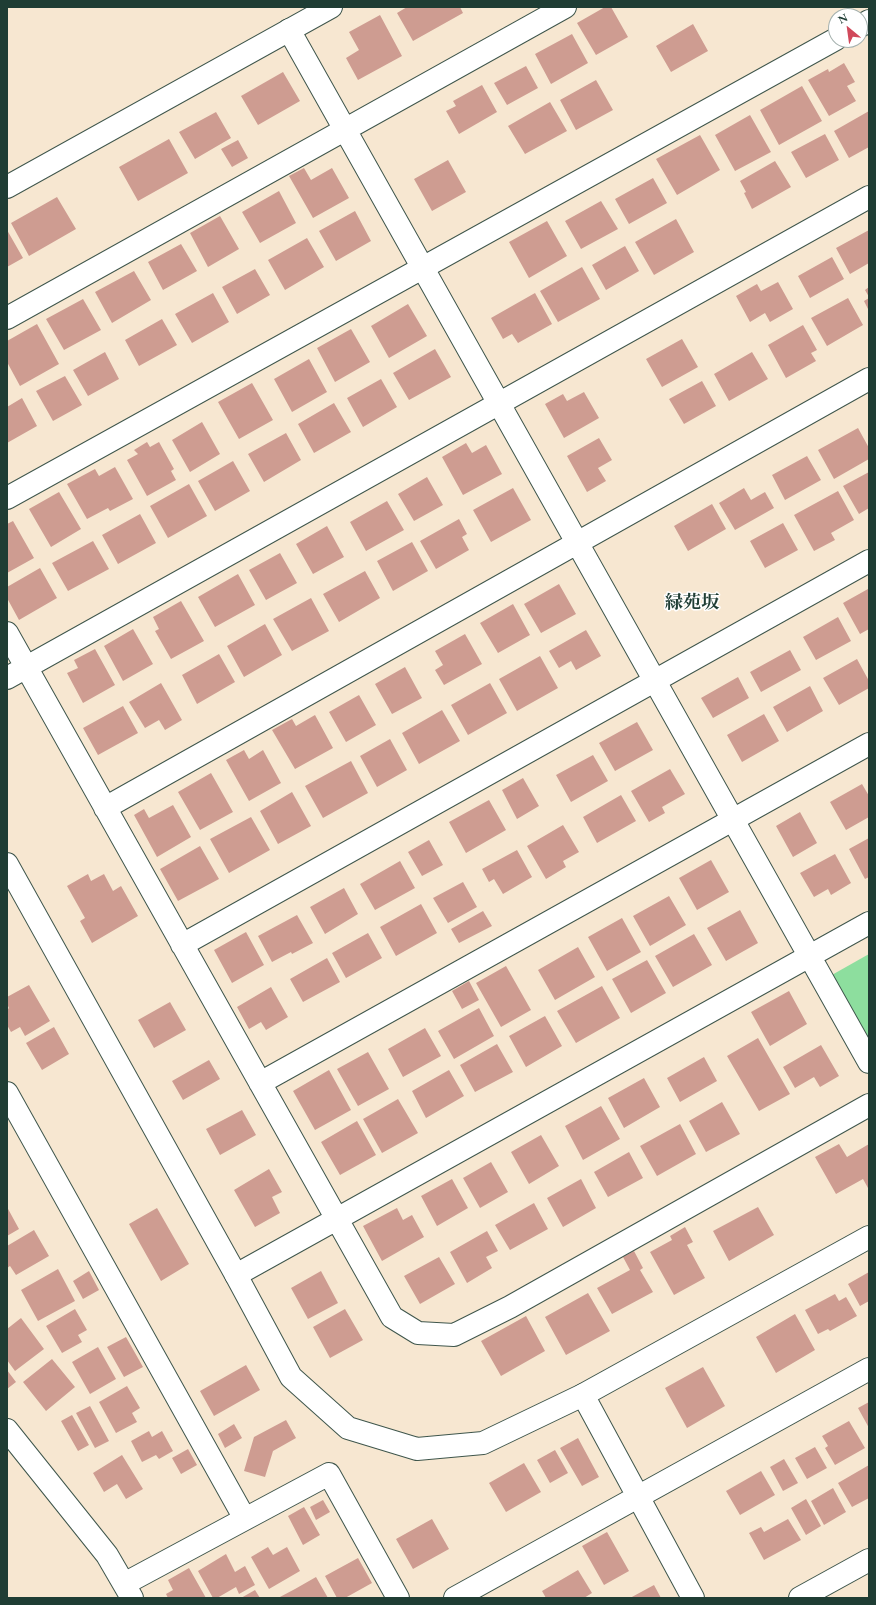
<!DOCTYPE html>
<html>
<head>
<meta charset="utf-8">
<style>
	body { margin:0 }
	#map { position:relative; width:876px; height:1605px; overflow:hidden; background:#f7e7d1; font-family:"EB Garamond",serif }
	canvas { display:block }
	.frame { position:absolute; inset:0; border:8px solid #1f3d34; pointer-events:none }
	.north { position:absolute; left:828px; top:8px; width:40px; height:40px; box-sizing:border-box; background:#fff; border:1px solid #a5b1ae; border-radius:50%; rotate:331deg; font-size:11px; font-weight:700; line-height:16px; text-align:center; color:#1f3d34 }
	.north::after { content:''; display:block; margin:auto; width:14px; height:18px; background:#d1495b; clip-path:polygon(50% 0,100% 100%,50% 72%,0 100%) }
</style>
</head>
<body>
<div id="map">
<canvas width="876" height="1605"></canvas>
<div class="frame"></div>
<div class="north">N</div>
</div>
<script>
const c = document.querySelector('canvas').getContext('2d');
c.lineJoin = 'round';
function fill(path, color) {
  c.fillStyle = color;
  c.fill(path, 'evenodd');
}
function toPath(rows) {
  const path = new Path2D();
  for (const r of rows) {
    path.moveTo(r[0], r[1]);
    for (let i = 2; i < r.length; i += 2) path.lineTo(r[i], r[i + 1]);
  }
  return path;
}
function trace(path, color, width, dash) {
  c.strokeStyle = color;
  c.lineWidth = width;
  c.lineCap = dash ? 'butt' : 'round';
  c.setLineDash(dash || []);
  c.stroke(path);
}
function write(font, color, halo, rows, align = 'center') {
  c.font = font + ' "EB Garamond","Noto Serif JP",serif';
  c.lineWidth = 3;
  c.setLineDash([]);
  c.textBaseline = 'middle';
  c.strokeStyle = halo;
  c.fillStyle = color;
  for (const [text, x, y, turn = 0] of rows) {
    c.save();
    c.translate(x, y);
    c.rotate((+turn || 0) * Math.PI / 180);
    c.textAlign = isNaN(turn) ? turn : align;
    if (halo) c.strokeText(text, 0, 0);
    c.fillText(text, 0, 0);
    c.restore();
  }
}
fill(toPath([
	[869,954,869,1062,823,980]
]), '#8dde9e');
fill(toPath([
	[407,7,460,7,463,13,413,41,397,13],
	[605,7,611,7,628,37,596,55,577,23],
	[380,15,402,56,358,80,346,58,359,50,349,32],
	[693,24,708,51,671,72,656,46],
	[572,34,588,63,551,84,535,54],
	[844,63,855,82,847,86,856,101,829,116,808,80,828,69,829,72],
	[526,66,538,88,507,105,494,83],
	[283,72,300,101,258,125,241,96],
	[596,80,613,110,576,130,560,100],
	[482,85,497,112,459,134,446,111,456,106,453,101],
	[802,86,822,121,779,145,760,110],
	[550,102,567,131,525,154,508,126],
	[869,111,869,147,849,158,834,131],
	[216,112,231,138,195,159,179,132],
	[750,115,771,152,735,171,715,135],
	[825,134,839,160,806,178,791,152],
	[700,135,720,170,677,195,656,159],
	[169,139,188,173,138,201,119,167],
	[238,140,248,158,232,167,221,149],
	[448,160,466,192,432,211,414,179],
	[775,161,791,187,752,209,744,193,746,192,740,181],
	[304,168,311,180,332,168,349,198,313,218,289,176],
	[653,178,667,203,629,224,615,199],
	[279,191,296,223,260,243,242,212],
	[57,197,76,229,29,256,11,223],
	[601,201,618,229,581,249,565,221],
	[355,211,371,241,336,261,319,231],
	[220,216,239,249,208,267,190,233],
	[676,219,694,252,654,275,635,242],
	[547,221,567,256,529,278,509,242],
	[7,230,23,258,7,267],
	[869,230,869,263,850,274,836,248],
	[307,238,324,267,285,290,268,260],
	[181,244,197,271,163,290,148,262],
	[625,246,639,271,606,290,592,265],
	[832,257,844,279,810,298,798,276],
	[582,267,600,299,558,322,540,291],
	[255,269,270,295,237,314,222,287],
	[134,271,151,300,112,323,95,292],
	[778,282,793,309,770,322,765,313,750,322,736,296,757,284,761,291],
	[869,287,869,297,865,290],
	[213,293,229,322,192,343,175,314],
	[535,293,552,324,518,343,512,334,503,339,491,318],
	[848,298,863,325,827,346,811,318],
	[869,298,869,311,864,301],
	[83,299,101,330,64,350,46,319],
	[408,304,427,336,389,358,371,326],
	[162,319,177,345,139,366,125,340],
	[37,324,59,364,20,386,7,362,7,341],
	[803,325,817,350,811,353,816,361,786,378,768,345],
	[351,329,370,362,335,382,317,348],
	[682,339,698,367,662,387,646,359],
	[435,349,451,377,409,400,393,373],
	[105,352,119,379,88,396,73,370],
	[752,352,768,379,729,401,714,374],
	[309,359,327,392,292,412,274,379],
	[65,376,82,405,53,421,36,391],
	[381,379,397,407,363,427,347,398],
	[702,381,716,406,684,424,669,399],
	[252,383,273,420,239,439,218,402],
	[584,392,599,418,564,438,545,404,563,394,567,401],
	[22,398,37,426,7,443,7,407],
	[334,403,351,432,314,453,298,424],
	[202,422,220,454,190,472,172,440],
	[858,428,869,448,869,459,834,479,818,450],
	[286,433,301,460,264,482,248,454],
	[599,438,612,460,598,468,606,481,587,492,567,456],
	[147,442,150,447,159,442,174,469,171,471,176,480,147,496,127,460,138,454,134,450],
	[466,443,472,453,486,445,502,474,463,495,442,457],
	[807,456,821,480,785,500,772,475],
	[233,461,250,491,215,511,198,481],
	[115,467,133,499,110,511,108,508,87,519,67,484,95,469,99,476],
	[869,472,869,508,859,514,843,486],
	[427,477,443,505,414,521,398,494],
	[189,484,207,516,168,538,150,506],
	[513,488,531,520,491,542,473,510],
	[744,488,751,500,765,492,774,508,735,530,719,503],
	[838,491,854,520,831,533,835,540,814,551,794,515],
	[59,492,81,529,51,547,29,509],
	[387,501,404,530,366,551,350,522],
	[712,504,726,529,688,551,674,526],
	[140,514,156,543,118,564,102,535],
	[459,519,467,534,462,537,469,550,436,569,420,541],
	[13,521,34,558,7,573,7,524],
	[783,523,798,550,765,568,750,541],
	[327,526,344,557,313,574,296,544],
	[93,541,109,569,68,591,52,563],
	[412,542,428,571,393,591,377,561],
	[280,553,297,583,266,600,249,570],
	[40,568,57,598,19,620,7,598,7,587],
	[365,571,380,598,339,622,323,594],
	[238,574,255,605,215,627,198,597],
	[559,584,576,614,541,633,524,604],
	[868,589,869,591,869,629,860,634,843,603],
	[311,598,329,631,292,651,273,619],
	[181,601,204,641,171,659,155,631,159,629,153,617],
	[513,604,530,635,498,653,480,623],
	[838,617,851,641,816,660,803,637],
	[265,624,282,655,244,677,227,646],
	[133,629,153,664,123,681,104,646],
	[586,630,601,656,576,670,571,661,559,668,549,651],
	[465,634,482,664,444,685,435,670,443,665,435,651],
	[95,649,115,685,83,703,67,673,78,668,74,660],
	[790,650,801,670,761,692,750,672],
	[219,654,235,682,197,704,182,675],
	[540,656,558,688,517,711,499,679],
	[857,659,869,681,869,688,839,705,823,678],
	[405,667,422,698,392,714,375,684],
	[738,677,749,698,713,718,701,698],
	[161,683,182,720,165,730,159,720,145,728,129,702],
	[490,683,507,713,468,735,451,705],
	[810,686,823,711,787,732,773,707],
	[359,695,376,725,346,742,329,712],
	[123,706,138,733,98,755,83,728],
	[442,710,460,741,419,764,402,733],
	[764,714,779,741,742,762,727,735],
	[315,715,333,748,295,769,272,730,292,719,296,726],
	[637,722,653,750,615,771,599,743],
	[390,739,407,770,377,787,360,756],
	[244,750,249,759,263,750,281,783,249,801,226,760],
	[593,755,608,781,571,802,556,775],
	[351,761,368,793,323,818,305,786],
	[670,769,685,794,662,807,665,813,649,822,631,791],
	[211,773,233,812,200,830,178,792],
	[523,778,539,806,517,819,502,790],
	[862,784,869,796,869,817,846,830,830,802],
	[292,792,311,826,278,844,260,811],
	[621,795,636,821,597,843,583,817],
	[489,800,506,830,466,853,449,822],
	[173,805,191,837,157,857,134,815,144,809,149,818],
	[800,812,817,843,793,857,776,826],
	[251,817,270,850,229,873,210,839],
	[563,825,579,852,563,861,566,867,546,879,527,846],
	[869,838,869,877,865,879,849,849],
	[429,840,443,865,422,876,408,852],
	[200,846,219,879,178,901,160,869],
	[517,850,532,877,503,894,494,879,489,882,482,869],
	[835,854,851,883,831,895,828,889,814,897,800,873],
	[711,860,729,892,697,910,679,878],
	[400,861,415,888,375,910,360,884],
	[88,874,91,881,104,874,113,891,121,886,138,916,92,943,80,921,85,918,67,886],
	[463,882,477,907,448,923,433,898],
	[344,888,358,914,325,934,310,907],
	[669,896,686,925,650,946,633,916],
	[421,904,437,933,396,956,380,927],
	[740,910,758,943,726,961,707,928],
	[483,911,492,926,459,943,451,929],
	[297,915,313,943,292,954,291,952,272,962,258,936],
	[622,918,641,952,607,971,588,937],
	[246,932,264,965,232,983,214,950],
	[368,933,382,958,346,978,332,953],
	[694,934,712,965,673,987,655,956],
	[578,947,595,977,555,1000,538,970],
	[327,958,340,982,303,1002,290,979],
	[647,960,666,993,631,1013,612,979],
	[506,966,531,1010,501,1027,476,983],
	[469,981,479,1000,462,1009,452,991],
	[29,985,50,1021,25,1036,20,1027,11,1032,7,1025,7,1010,9,1008,7,1004,7,997],
	[602,986,620,1018,576,1043,557,1011],
	[271,987,288,1017,266,1030,261,1022,249,1029,237,1007],
	[789,991,807,1024,770,1046,751,1012],
	[170,1002,186,1030,154,1048,138,1020],
	[479,1008,494,1036,454,1059,438,1031],
	[545,1016,562,1046,526,1067,509,1036],
	[54,1027,69,1054,42,1070,26,1043],
	[425,1028,441,1056,403,1077,388,1049],
	[758,1038,790,1094,759,1111,727,1056],
	[497,1044,513,1072,475,1092,460,1065],
	[821,1045,839,1076,820,1087,814,1077,795,1088,783,1067],
	[368,1052,389,1089,358,1106,337,1069],
	[704,1057,717,1081,680,1102,667,1078],
	[209,1060,220,1079,183,1100,172,1081],
	[329,1070,351,1110,315,1130,293,1091],
	[449,1070,464,1096,426,1118,412,1091],
	[644,1078,660,1107,624,1128,608,1098],
	[398,1099,418,1133,382,1153,363,1119],
	[722,1102,740,1134,706,1152,689,1121],
	[601,1106,620,1139,583,1160,565,1126],
	[242,1110,256,1135,220,1155,206,1129],
	[357,1121,376,1155,340,1175,321,1142],
	[680,1124,696,1154,657,1176,640,1146],
	[541,1135,559,1166,529,1184,511,1152],
	[839,1144,847,1157,869,1144,869,1187,868,1188,863,1179,836,1194,815,1157],
	[629,1152,643,1178,608,1197,594,1172],
	[491,1162,508,1192,480,1208,463,1178],
	[269,1169,282,1192,272,1197,280,1213,255,1227,234,1190],
	[452,1179,468,1208,437,1226,421,1196],
	[581,1179,596,1208,563,1227,547,1198],
	[534,1203,548,1229,510,1250,495,1225],
	[7,1207,19,1229,7,1236],
	[758,1207,774,1235,729,1261,713,1231],
	[157,1208,189,1264,161,1281,129,1224],
	[397,1208,403,1220,412,1215,424,1237,382,1261,363,1226],
	[685,1227,693,1242,687,1245,705,1278,674,1295,650,1252,672,1240,670,1236],
	[34,1230,49,1256,16,1275,10,1266,7,1268,7,1246],
	[487,1231,498,1251,486,1257,492,1268,467,1283,450,1252],
	[634,1251,643,1268,640,1270,653,1292,612,1314,597,1288,630,1270,623,1257],
	[439,1257,455,1284,420,1304,404,1276],
	[58,1269,75,1301,38,1321,21,1290],
	[89,1271,99,1290,83,1299,73,1281],
	[321,1271,338,1303,308,1319,291,1288],
	[869,1272,869,1301,860,1306,848,1284],
	[588,1293,610,1331,566,1355,545,1317],
	[835,1294,839,1301,846,1297,857,1316,830,1331,828,1329,818,1334,805,1310],
	[75,1309,87,1330,78,1335,82,1342,62,1353,46,1326],
	[345,1309,363,1340,330,1358,313,1327],
	[795,1314,815,1350,776,1373,756,1337],
	[526,1316,545,1351,501,1376,481,1341],
	[21,1318,44,1349,15,1371,7,1360,7,1329],
	[126,1337,143,1367,124,1377,107,1347],
	[98,1347,116,1379,90,1394,72,1362],
	[52,1359,75,1387,46,1411,23,1382],
	[246,1365,260,1390,214,1416,200,1391],
	[703,1367,725,1406,687,1428,665,1388],
	[7,1370,16,1382,7,1389],
	[127,1386,140,1408,132,1413,137,1422,116,1433,99,1402],
	[869,1402,869,1428,858,1408],
	[90,1406,109,1441,95,1448,76,1413],
	[72,1415,89,1445,78,1451,61,1421],
	[286,1420,296,1438,273,1451,265,1477,244,1471,254,1437],
	[849,1421,865,1448,835,1465,825,1448,828,1446,822,1436],
	[234,1424,242,1438,225,1448,218,1434],
	[149,1431,152,1437,162,1431,173,1451,159,1459,156,1455,142,1462,131,1441],
	[578,1438,599,1477,582,1486,560,1448],
	[815,1447,827,1468,807,1479,795,1458],
	[188,1449,197,1465,181,1474,172,1458],
	[555,1450,568,1473,550,1483,537,1460],
	[122,1455,143,1489,126,1499,117,1484,104,1492,93,1473],
	[784,1459,798,1483,783,1491,770,1467],
	[524,1463,541,1492,506,1512,489,1483],
	[869,1465,869,1498,852,1507,838,1483],
	[761,1471,775,1495,740,1515,726,1491],
	[833,1488,846,1512,824,1525,811,1501],
	[806,1499,821,1526,806,1535,791,1508],
	[323,1500,330,1512,316,1520,310,1507],
	[304,1507,320,1535,303,1545,288,1516],
	[432,1519,449,1549,413,1569,396,1539],
	[788,1519,801,1540,764,1560,749,1533,761,1527,764,1532],
	[607,1532,629,1571,604,1585,582,1546],
	[268,1547,273,1555,287,1547,300,1571,269,1589,251,1557],
	[226,1554,235,1572,245,1566,255,1585,239,1594,236,1587,217,1598,213,1598,198,1571],
	[358,1558,372,1583,345,1598,337,1598,325,1576],
	[189,1568,206,1598,168,1598,166,1594,173,1590,168,1580],
	[578,1570,592,1593,584,1598,546,1598,542,1591],
	[316,1577,328,1598,278,1598,295,1589],
	[654,1585,661,1598,630,1598],
	[255,1590,260,1598,241,1598]
]), '#ce9c91');
const minor = toPath([
	[860,26,869,21],
	[289,30,869,1062],
	[7,318,565,7],
	[7,498,836,39],
	[7,633,392,1317,418,1333,454,1335,510,1307,869,1105],
	[7,678,869,197],
	[105,808,869,379],
	[182,945,869,561],
	[260,1083,869,744],
	[7,1093,245,1519,124,1584],
	[236,1275,869,923],
	[583,1395,693,1598],
	[7,1430,107,1555,132,1598],
	[245,1519,329,1474,398,1598],
	[455,1598,869,1369],
	[800,1598,869,1560]
]);
const tertiary = toPath([
	[7,187,331,7],
	[7,864,236,1275,291,1377,348,1428,417,1449,483,1443,583,1395,869,1237]
]);
trace(minor, '#3f564c', 24);
trace(tertiary, '#3f564c', 24);
trace(minor, '#fff', 22);
trace(tertiary, '#fff', 22);
write('bold 18px', '#1f3d34', '#fff', [
	["緑苑坂",692,603]
]);
</script>
</body>
</html>
